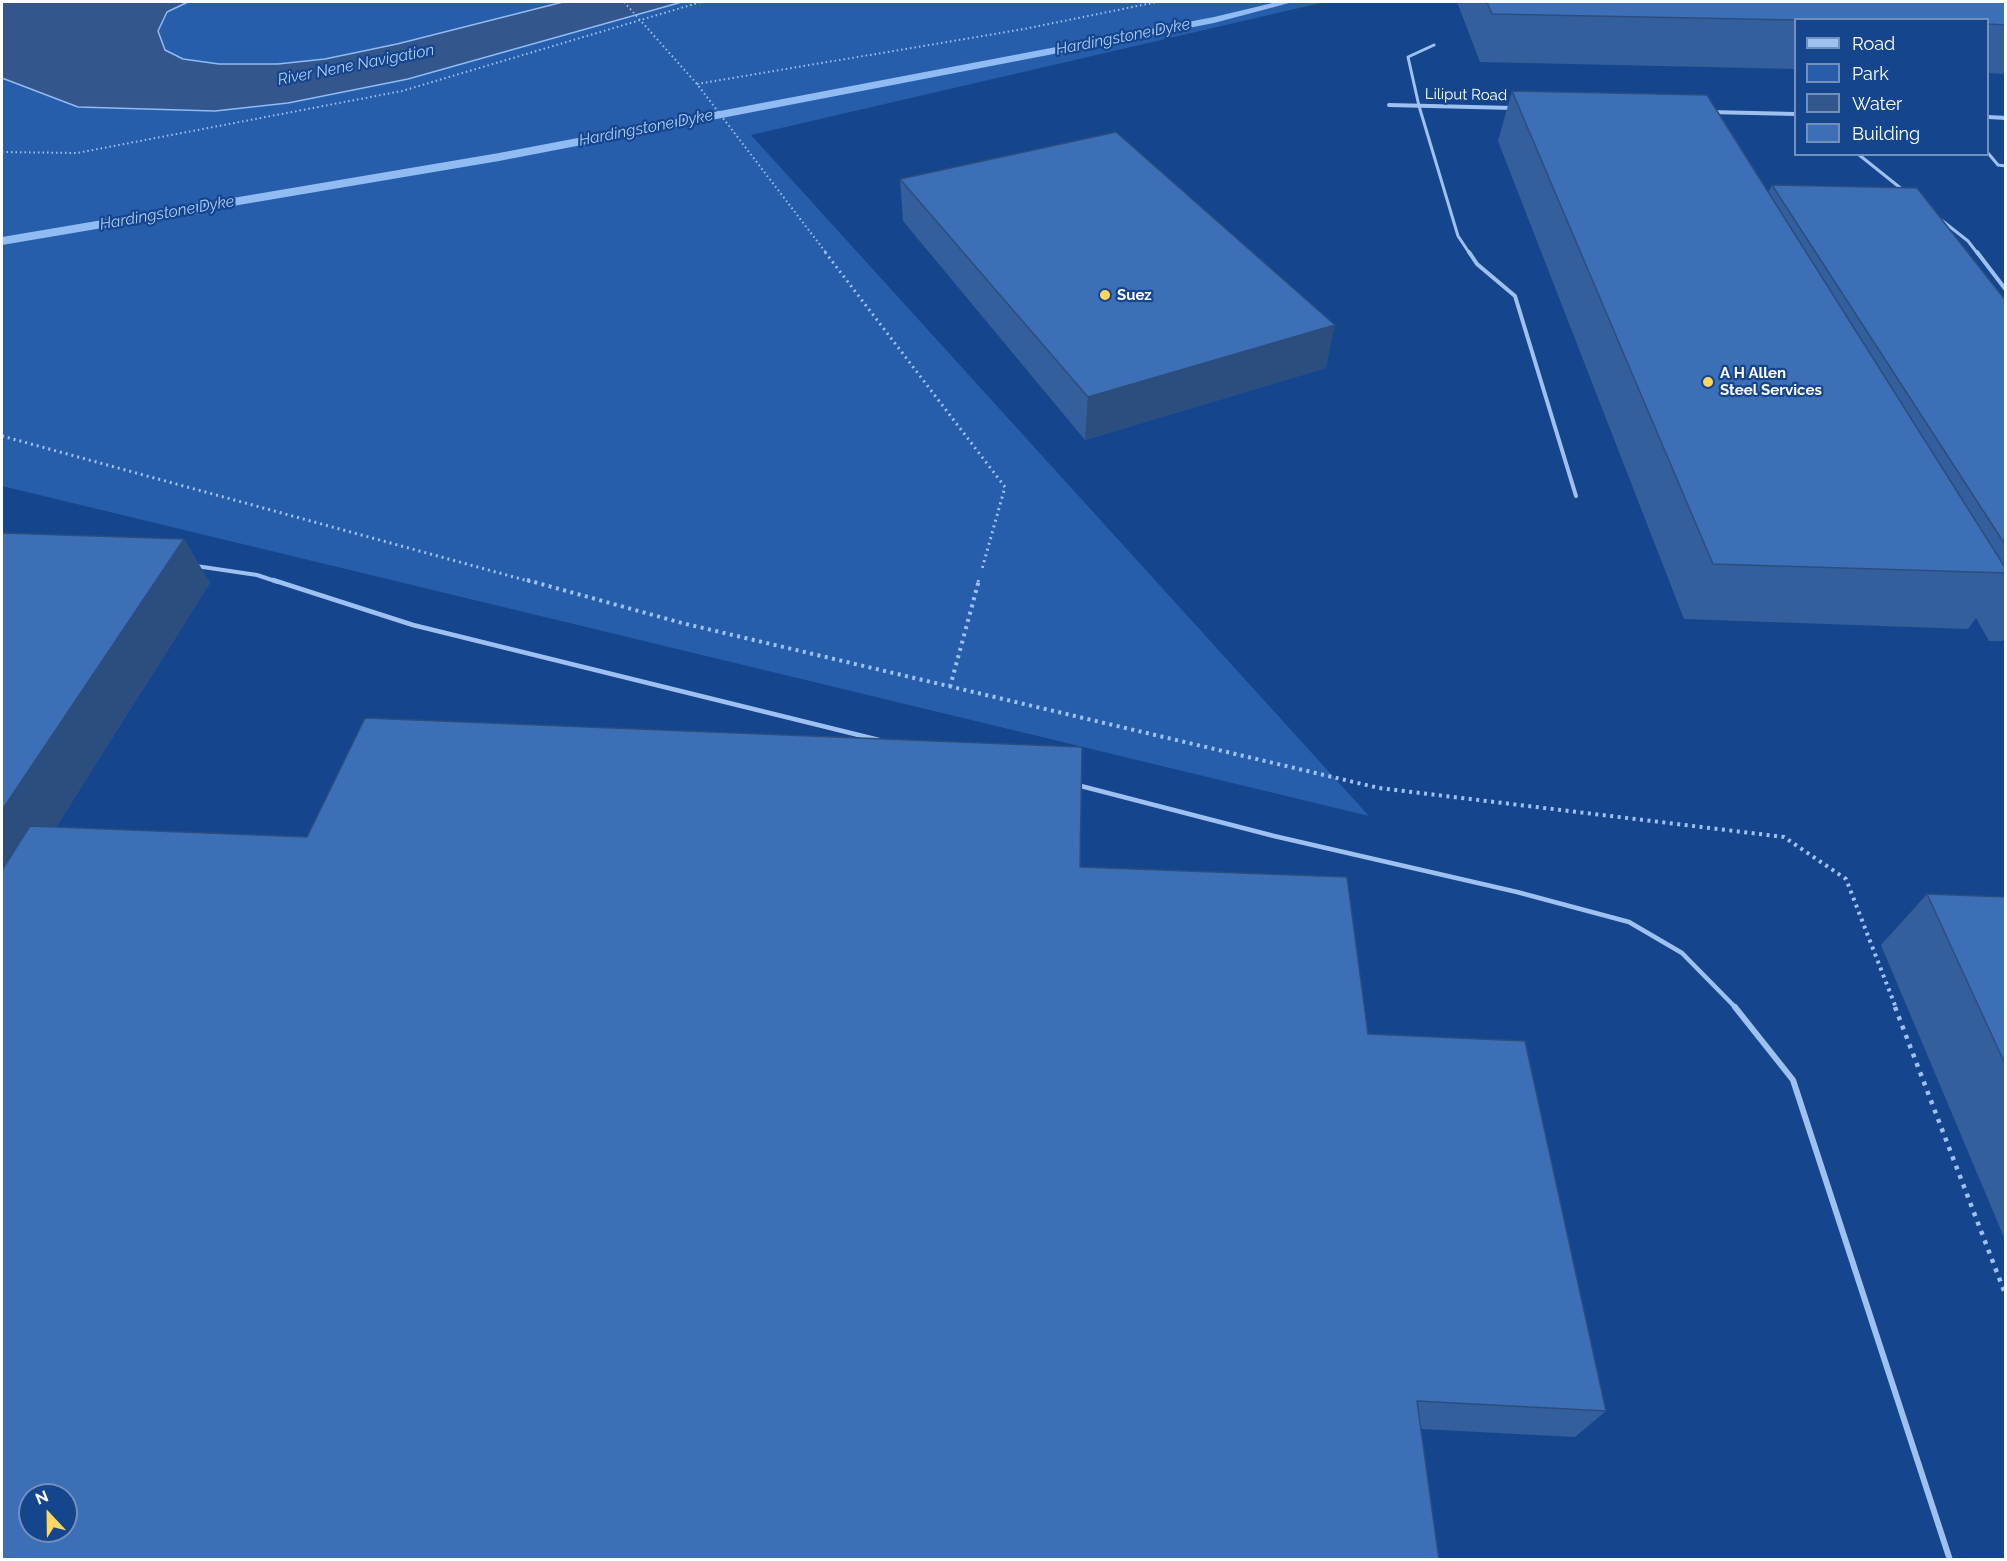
<!DOCTYPE html>
<html>
<head>
<meta charset="utf-8">
<style>
	body { margin:0 }
	#map { position:relative; width:2007px; height:1561px; overflow:hidden; background:#15458d; font-family:Raleway,sans-serif }
	canvas { display:block }
	.frame { position:absolute; inset:0; border:3px solid #fff; pointer-events:none }
	.legend { position:absolute; left:1794px; top:18px; width:195px; height:138px; box-sizing:border-box; background:#15458d; border:2px solid #738fbb; margin:0; padding:8px 10px; list-style:none; font-size:18px; color:#fff }
	.legend li { display:flex; align-items:center; gap:12px; height:30px }
	.legend b { width:30px; border:2px solid #738fbb }
	.north { position:absolute; left:18px; top:1483px; width:60px; height:60px; box-sizing:border-box; background:#15458d; border:2px solid #738fbb; border-radius:50%; rotate:338deg; font-size:16px; font-weight:700; line-height:24px; text-align:center; color:#fff }
	.north::after { content:''; display:block; margin:auto; width:21px; height:27px; background:#ffd75e; clip-path:polygon(50% 0,100% 100%,50% 72%,0 100%) }
</style>
</head>
<body>
<div id="map">
<canvas width="2007" height="1561"></canvas>
<div class="frame"></div>
<ul class="legend">
<li><b style="height:8px;background:#9fc1f0"></b>Road</li>
<li><b style="height:16px;background:#275eac"></b>Park</li>
<li><b style="height:16px;background:#33568c"></b>Water</li>
<li><b style="height:16px;background:#3d6fb6"></b>Building</li>
</ul>
<div class="north">N</div>
</div>
<script>
const c = document.querySelector('canvas').getContext('2d');
c.lineJoin = 'round';
function fill(path, color) {
  c.fillStyle = color;
  c.fill(path, 'evenodd');
}
function toPath(rows) {
  const path = new Path2D();
  for (const r of rows) {
    path.moveTo(r[0], r[1]);
    for (let i = 2; i < r.length; i += 2) path.lineTo(r[i], r[i + 1]);
  }
  return path;
}
function trace(path, color, width, dash) {
  c.strokeStyle = color;
  c.lineWidth = width;
  c.lineCap = dash ? 'butt' : 'round';
  c.setLineDash(dash || []);
  c.stroke(path);
}
function write(font, color, halo, rows, align = 'center') {
  c.font = font + ' Raleway,sans-serif';
  c.lineWidth = 4.5;
  c.setLineDash([]);
  c.textBaseline = 'middle';
  c.strokeStyle = halo;
  c.fillStyle = color;
  for (const [text, x, y, turn = 0] of rows) {
    c.save();
    c.translate(x, y);
    c.rotate((+turn || 0) * Math.PI / 180);
    c.textAlign = isNaN(turn) ? turn : align;
    if (halo) c.strokeText(text, 0, 0);
    c.fillText(text, 0, 0);
    c.restore();
  }
}
fill(toPath([
	[188,2,563,2,397,44,325,59,278,64,219,64,183,59,165,50,158,31,167,12],
	[682,2,1325,2,751,135,1369,816,2,486,2,78,78,107,215,111,288,103,408,79]
]), '#275eac');
const water = toPath([
	[2,2,188,2,167,12,158,31,165,50,183,59,219,64,278,64,325,59,397,44,563,2,682,2,408,79,288,103,215,111,78,107,2,78,2,2]
]);
fill(water, '#33568c');
trace(water, '#91bbf3', 1.5);
fill(toPath([
	[1277,2,1293,2,1214,23,499,161,2,245,2,237,499,153,1214,17,1277,2]
]), '#91bbf3');
trace(toPath([
	[624,2,697,84,827,254],
	[697,84,1024,29,1157,2],
	[2,152,77,153,402,91,701,2]
]), '#9fc1f0', 2, [1.5, 3]);
trace(toPath([
	[825,252,1005,487,982,569],
	[2,436,532,582],
	[978,582,979,579]
]), '#9fc1f0', 3, [2, 4]);
trace(toPath([
	[527,580,682,623,1379,788,1784,837,1846,879,1896,1008],
	[950,687,979,580]
]), '#9fc1f0', 4, [3, 4.5]);
trace(toPath([
	[1895,1007,2006,1296]
]), '#9fc1f0', 4.5, [4, 6]);
trace(toPath([
	[1434,45,1408,57,1419,106,1458,236,1470,254],
	[1988,153,1998,165,2006,166],
	[1858,154,1903,190],
	[1940,219,1968,241,1978,254]
]), '#9fc1f0', 3);
trace(toPath([
	[1469,252,1477,264,1515,296,1576,496],
	[1977,252,2006,290],
	[196,566,257,575,278,582]
]), '#9fc1f0', 4);
trace(toPath([
	[273,580,413,625,879,740],
	[1077,785,1274,836,1517,892,1629,922,1682,953,1736,1008]
]), '#9fc1f0', 4.5);
trace(toPath([
	[1735,1007,1793,1080,1950,1560]
]), '#9fc1f0', 6);
trace(toPath([
	[1389,105,1513,108],
	[1709,112,1796,114],
	[1988,117,2006,118]
]), '#9fc1f0', 4);
fill(toPath([
	[1457,2,2006,2,2006,74,1988,73,1988,20,1796,20,1796,69,1480,62],
	[1512,91,1768,193,1772,185,2006,301,2006,641,1989,641,1976,618,1968,629,1684,619,1498,141],
	[900,179,1326,368,1085,440,903,221],
	[2,533,184,539,210,583,56,827,307,837,1080,867,1368,1034,1606,1411,1575,1437,1421,1429,2,1560],
	[1927,894,2006,897,2006,1242,1881,945]
]), '#345f9d');
fill(toPath([
	[1335,325,1326,368,1085,440,1088,397],
	[184,539,210,583,2,912,2,810]
]), '#2b4e7f');
const building = toPath([
	[1487,2,2006,2,2006,25,1988,24,1988,20,1796,20,1492,14,1487,2],
	[1512,91,1707,95,2006,569,2006,573,1713,564,1512,91],
	[1116,132,1335,325,1088,397,900,179,1116,132],
	[1772,185,1917,188,2006,301,2006,546,1772,185],
	[2,533,184,539,2,810,2,533],
	[365,718,1082,747,1080,867,1347,877,1368,1034,1525,1041,1606,1411,1417,1401,1439,1560,2,1560,2,870,30,826,307,837,365,718],
	[30,1495,66,1495,66,1531,30,1531,30,1495],
	[1927,894,2006,897,2006,1066,1927,894]
]);
fill(building, '#3d6fb6');
trace(building, '#2b4e7f', 1.5);
for (const [x, y, r, color] of [
	[1105,295,6,"#ffd75e"],
	[1708,382,6,"#ffd75e"]
]) {
  const dot = new Path2D();
  dot.arc(x, y, r, 0, 2 * Math.PI);
  c.fillStyle = color;
  c.fill(dot);
  trace(dot, '#15458d', 2);
}
write('15px', '#fff', '#15458d', [
	["Liliput Road",1466,95,1]
]);
write('bold 15px', '#fff', '#15458d', [
	["Suez",1117,295],
	["A H Allen",1720,373],
	["Steel Services",1720,390]
], 'left');
write('italic 16px', '#abcbf7', '#15458d', [
	["Hardingstone Dyke",1123,37,-11],
	["River Nene Navigation",356,65,-11],
	["Hardingstone Dyke",646,128,-11],
	["Hardingstone Dyke",167,213,-10]
]);
</script>
</body>
</html>
